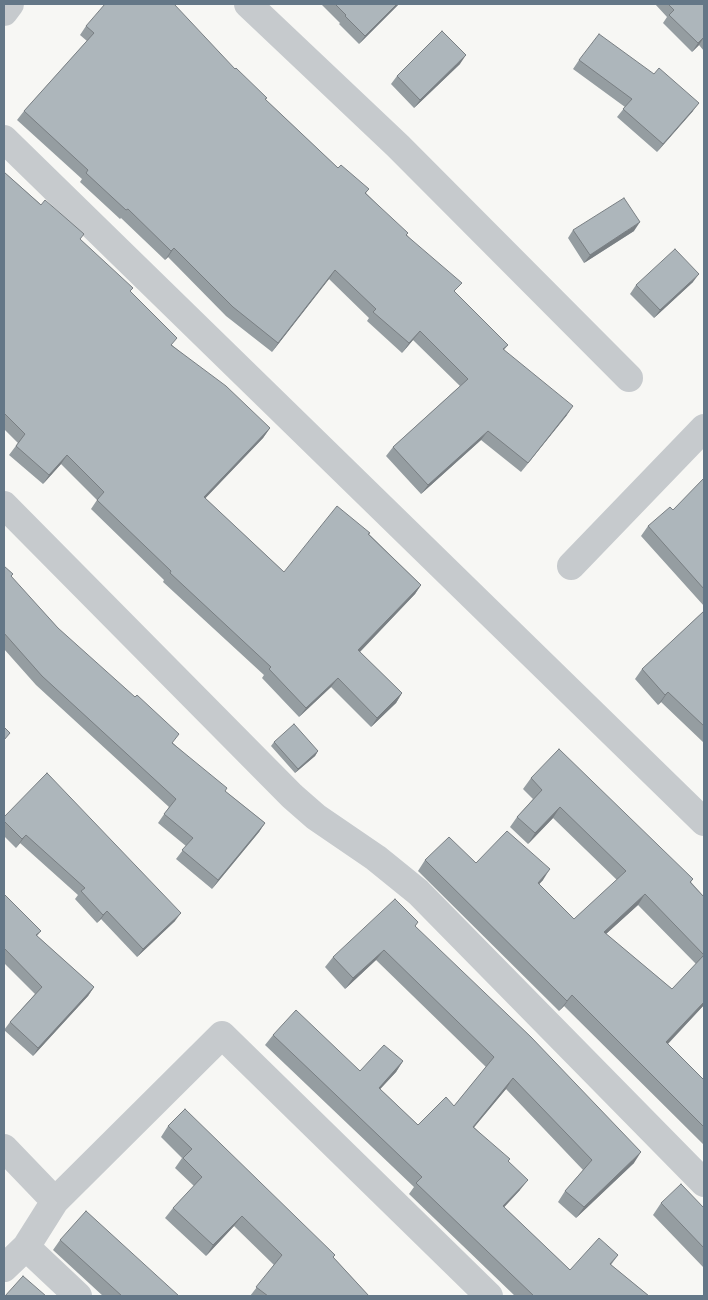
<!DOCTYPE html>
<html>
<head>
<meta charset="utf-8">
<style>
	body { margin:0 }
	#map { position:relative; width:708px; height:1300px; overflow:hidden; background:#f7f7f4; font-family:"Varela Round",sans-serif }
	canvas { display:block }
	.frame { position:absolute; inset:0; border:5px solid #647787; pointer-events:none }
</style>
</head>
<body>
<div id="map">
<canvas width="708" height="1300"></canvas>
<div class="frame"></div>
</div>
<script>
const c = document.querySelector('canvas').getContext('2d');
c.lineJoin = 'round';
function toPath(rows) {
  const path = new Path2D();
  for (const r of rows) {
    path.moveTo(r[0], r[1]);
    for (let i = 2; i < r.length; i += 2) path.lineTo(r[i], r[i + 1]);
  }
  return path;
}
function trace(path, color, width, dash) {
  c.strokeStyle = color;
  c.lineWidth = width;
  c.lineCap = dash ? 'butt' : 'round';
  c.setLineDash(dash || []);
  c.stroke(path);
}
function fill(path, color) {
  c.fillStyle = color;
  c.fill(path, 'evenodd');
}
trace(toPath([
	[248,4,398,146,629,378],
	[4,12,10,4],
	[4,139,704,822],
	[4,505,292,796,316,817,376,858,418,892,704,1183],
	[571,566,704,428],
	[4,1148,55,1201],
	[26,1247,78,1296],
	[4,1268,26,1247,55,1201,222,1035,489,1296]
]), '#c6cacd', 28);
fill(toPath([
	[321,4,399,4,359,44,339,24,340,23],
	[655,4,704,4,704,51,699,45,692,52,663,23,667,17],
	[86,26,235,69,266,100,338,168,369,189,366,193,407,235,455,292,508,345,504,350,567,415,521,472,481,440,421,494,386,456,393,447,460,386,413,340,402,353,367,321,369,318,329,279,272,352,226,316,168,257,165,260,121,218,120,219,80,182,82,179,17,120,24,111,87,41,80,35],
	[579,60,654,74,693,111,657,152,617,117,625,107,573,69],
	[460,64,414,108,391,84,397,76],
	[4,172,80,239,131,292,172,345,270,428,263,438,205,498,284,572,369,534,421,585,415,594,360,652,402,693,396,703,371,727,331,687,299,717,262,678,264,675,163,582,164,580,91,509,97,500,61,464,43,484,9,455,18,443,4,429],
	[573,230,634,231,584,263,568,238],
	[693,282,654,318,630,294,636,285],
	[704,479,704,606,641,536,648,526,673,510],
	[4,566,11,577,58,628,173,743,225,791,265,823,259,832,212,889,176,859,186,846,158,823,169,807,36,685,4,649],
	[704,611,704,743,661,702,658,705,635,679,642,669],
	[274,742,318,751,315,756,295,773,271,746],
	[531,778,693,879,691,882,704,897,704,1005,668,1044,704,1080,704,1145,564,1006,559,1011,418,871,425,860,476,863,543,880,539,884,574,919,617,880,553,818,528,844,510,827,517,817,533,799,523,789],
	[638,905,696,964,672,989,606,934],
	[4,817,175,921,137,957,101,919,97,923,75,899,78,895,20,843,16,848,4,836],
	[4,894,41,931,37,936,94,987,88,996,33,1056,4,1030,10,1022,35,994,4,963],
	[418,922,415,926,634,1163,576,1218,558,1202,565,1191,583,1170,506,1089,474,1127,508,1161,520,1190,504,1207,570,1270,618,1255,611,1265,649,1296,515,1296,409,1194,414,1187,265,1045,273,1035,360,1071,403,1061,396,1072,380,1089,418,1125,454,1106,486,1067,376,960,345,989,325,967,333,957],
	[168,1126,335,1255,333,1257,369,1296,250,1296,274,1265,234,1226,206,1256,165,1218,173,1208,194,1186,175,1168,182,1158,161,1137],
	[661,1203,704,1208,704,1268,653,1215],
	[60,1240,179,1296,103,1296,53,1250]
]), '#959da1');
fill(toPath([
	[397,4,399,4,359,44,365,36],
	[704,37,699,45,692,52,698,43],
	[466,55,460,64,414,108,420,100],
	[699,103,693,111,657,152,663,144],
	[640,222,634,231,584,263,590,255],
	[174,248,168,257,165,260,171,251],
	[335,270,329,279,272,352,278,343],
	[699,274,693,282,654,318,660,310],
	[420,331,413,340,402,353,409,343],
	[573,406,567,415,521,472,528,463],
	[270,428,263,438,198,506,204,497],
	[488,431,481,440,421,494,428,485],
	[67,455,61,464,43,484,49,475],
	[421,585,415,594,352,660,358,650],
	[338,678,331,687,299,717,306,708],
	[668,692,661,702,658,705,665,695],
	[402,693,396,703,371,727,377,718],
	[318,751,315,756,295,773,298,769],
	[560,807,553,818,528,844,535,833],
	[265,823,259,832,212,889,218,880],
	[26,835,20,843,16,848,22,839],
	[550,869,543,880,530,894,538,883],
	[645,894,638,905,596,943,604,932],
	[107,911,101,919,97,923,103,915],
	[181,913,175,921,137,957,143,949],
	[384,950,376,960,345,989,353,978],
	[94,987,88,996,33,1056,38,1048],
	[572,995,564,1006,559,1011,567,1001],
	[704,1002,704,1005,659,1053,666,1042],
	[403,1061,396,1072,371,1099,379,1088],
	[513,1078,506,1089,466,1137,473,1127],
	[641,1152,634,1163,576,1218,584,1207],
	[528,1180,520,1190,496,1216,503,1206],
	[242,1216,234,1226,206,1256,213,1245]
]), '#797f83');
const building = toPath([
	[105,4,174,4,235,69,236,68,267,98,265,99,338,168,341,165,369,189,365,193,408,233,406,235,462,283,454,291,508,345,503,349,573,406,528,463,488,431,428,485,393,447,468,379,420,331,409,343,373,312,376,309,335,270,278,343,233,307,174,248,171,251,128,209,126,210,86,173,88,170,24,111,94,33,86,26,105,4],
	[335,4,397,4,365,36,345,16,346,15,335,4],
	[668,4,704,4,704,37,698,43,669,15,674,10,668,4],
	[442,31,466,55,420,100,397,76,442,31],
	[599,34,654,74,659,68,699,103,663,144,623,109,632,99,579,60,599,34],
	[4,172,41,205,45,200,84,234,80,239,133,288,130,291,177,338,171,345,226,386,270,428,204,497,284,572,337,506,370,533,368,534,421,585,358,650,402,693,377,718,338,678,306,708,269,669,271,667,170,573,171,571,97,500,104,492,67,455,49,475,16,446,25,434,4,413,4,172],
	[624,198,640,222,590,255,573,230,624,198],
	[675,249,699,274,660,310,636,285,675,249],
	[704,478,704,589,648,526,670,507,673,510,704,478],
	[4,566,13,574,11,576,58,628,135,697,137,695,179,734,172,743,227,788,225,791,265,823,218,880,182,850,193,838,164,814,176,799,42,676,4,633,4,566],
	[704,611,704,726,668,692,665,695,642,669,704,611],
	[294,724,318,751,298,769,274,742,294,724],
	[4,727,10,733,4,740,4,727],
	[559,749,693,879,690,882,704,897,704,955,645,894,604,932,672,989,704,955,704,1002,666,1042,704,1080,704,1127,572,995,567,1001,425,860,449,837,476,863,507,831,550,869,538,883,574,919,626,871,560,807,535,833,517,817,542,790,531,778,559,749],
	[47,773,181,913,143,949,107,911,103,915,81,891,85,888,26,835,22,839,4,821,4,817,47,773],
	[4,894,41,931,36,935,94,987,38,1048,10,1022,42,987,4,948,4,894],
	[395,899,418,922,415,926,531,1037,641,1152,584,1207,565,1191,592,1160,513,1078,473,1127,510,1159,508,1161,528,1180,503,1206,570,1270,599,1238,618,1255,610,1264,649,1296,534,1296,416,1183,422,1177,273,1035,296,1010,360,1071,384,1045,403,1061,379,1088,418,1125,446,1097,454,1106,494,1057,384,950,353,978,333,957,395,899],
	[185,1109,335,1255,333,1257,369,1296,268,1296,256,1287,282,1255,242,1216,213,1245,173,1208,202,1177,183,1158,192,1149,168,1126,185,1109],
	[681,1184,704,1208,704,1248,661,1203,681,1184],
	[86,1211,179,1296,122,1296,60,1240,86,1211],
	[23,1276,46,1296,5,1296,23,1276]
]);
fill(building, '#adb6bb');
trace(building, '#797f83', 1);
</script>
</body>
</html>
